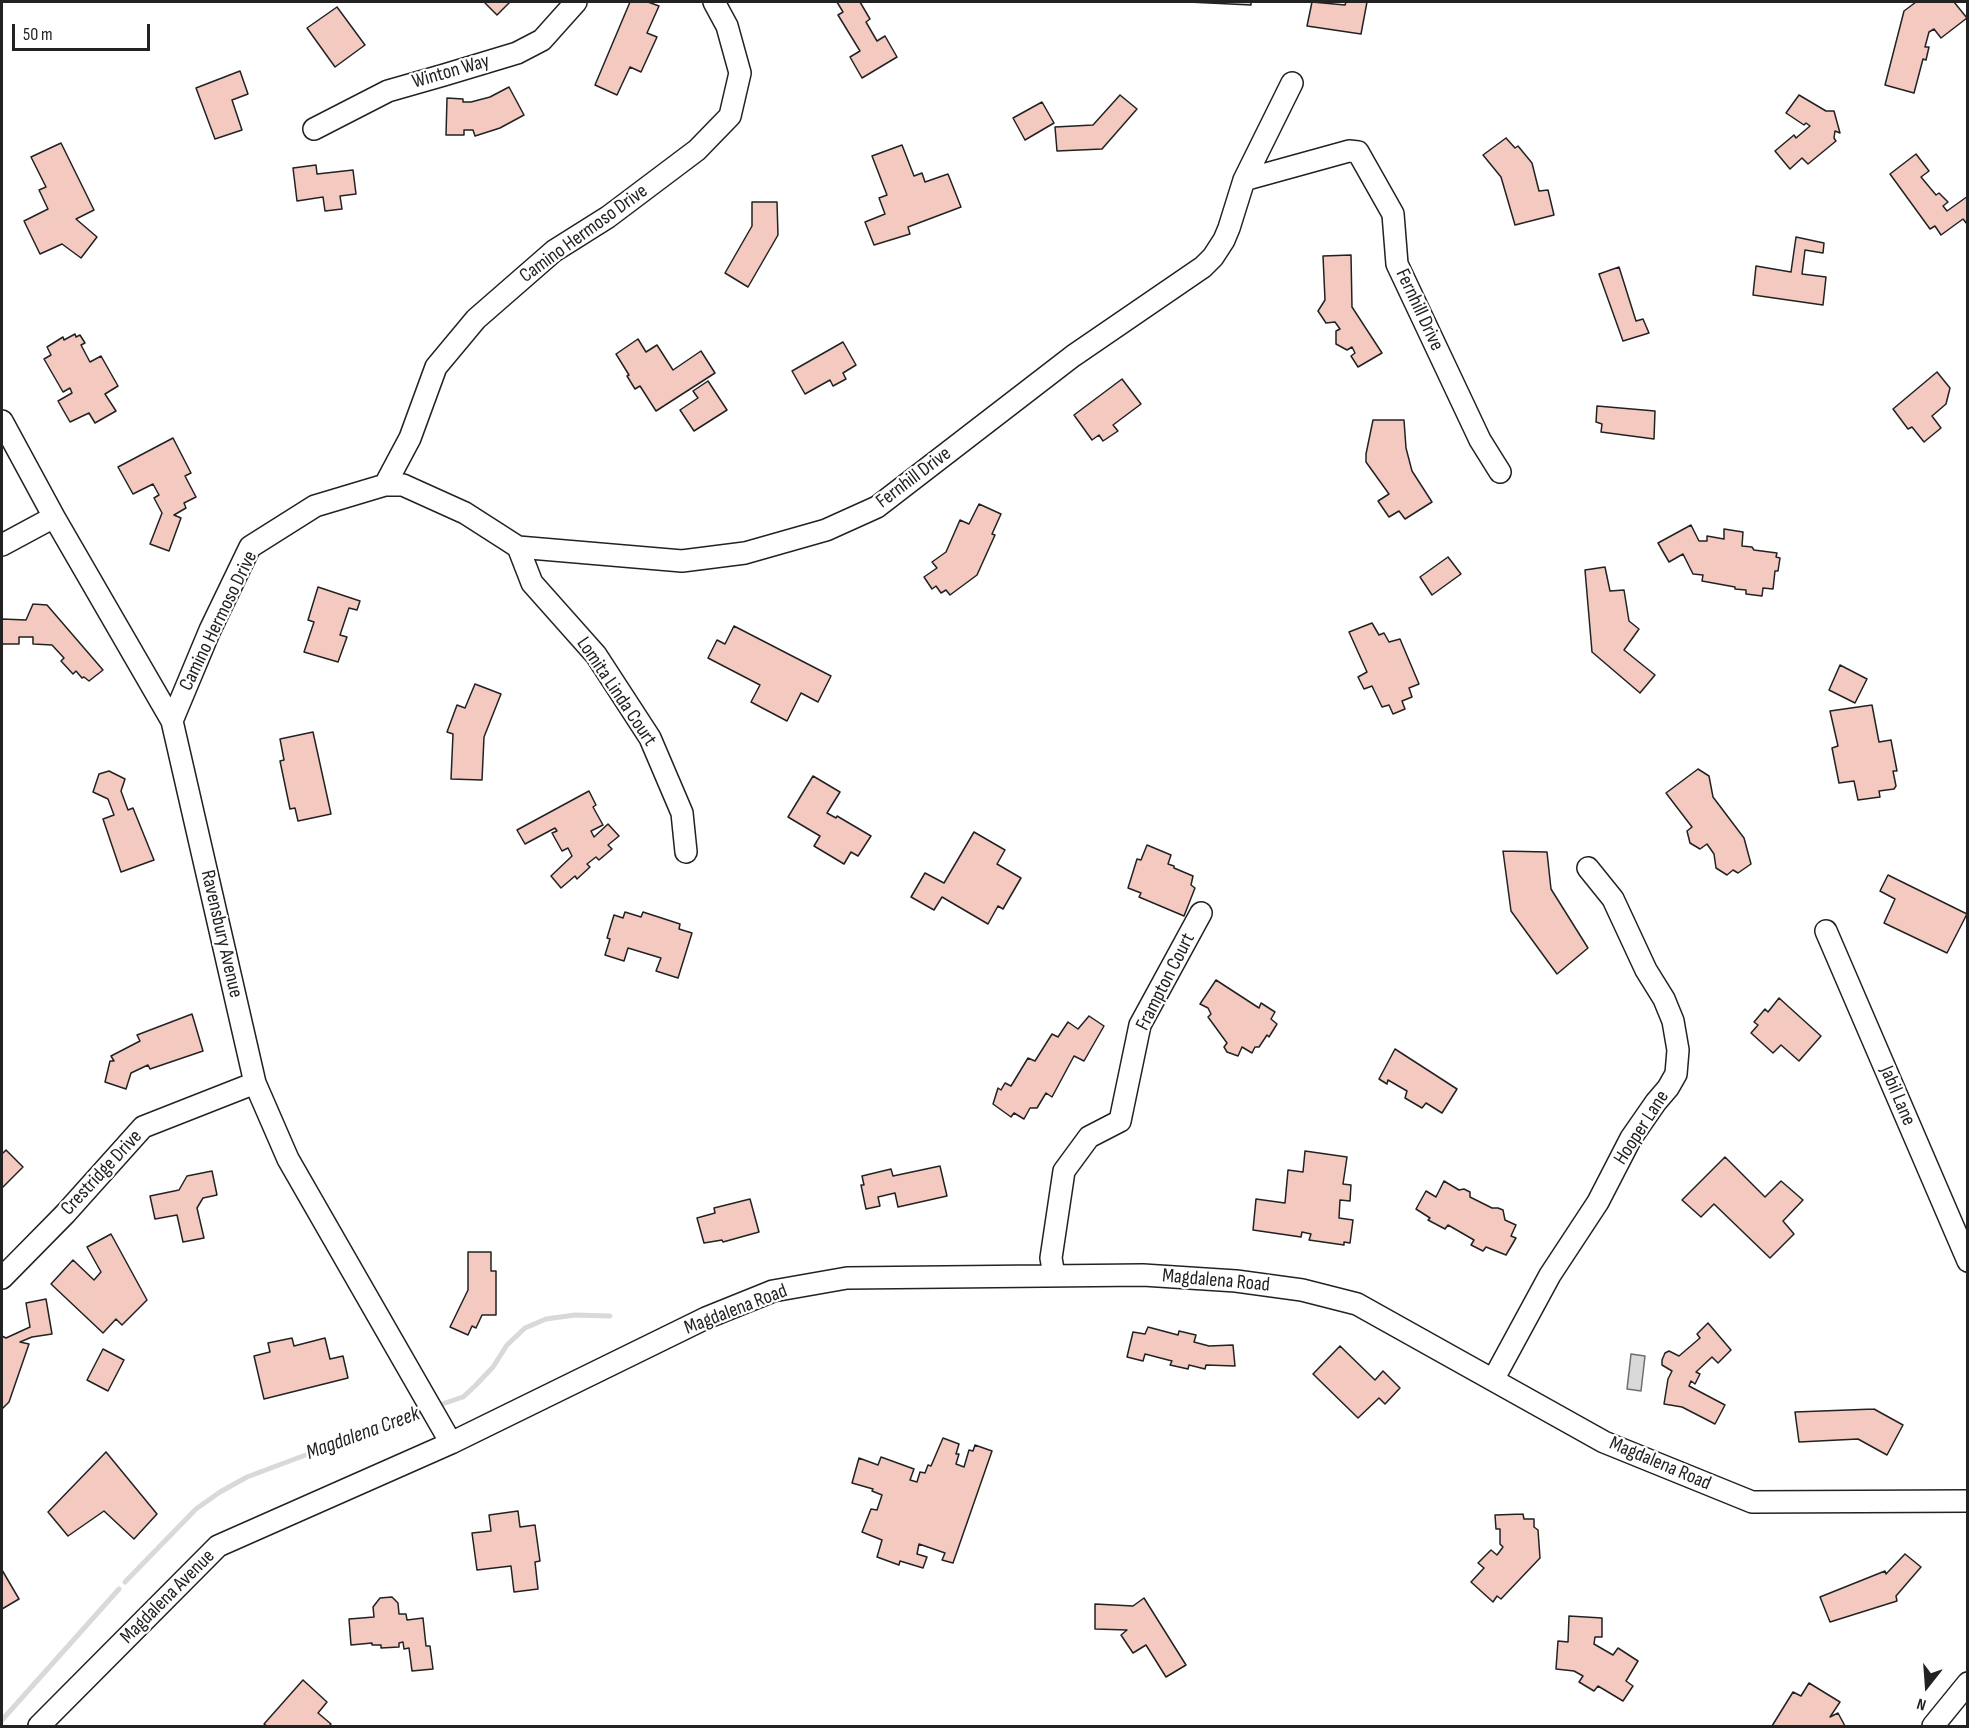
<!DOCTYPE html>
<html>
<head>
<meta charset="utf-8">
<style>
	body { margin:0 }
	#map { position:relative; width:1969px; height:1728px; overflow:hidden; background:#fff; font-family:"Sofia Sans Condensed",sans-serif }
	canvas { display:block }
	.frame { position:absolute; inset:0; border:3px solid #222; pointer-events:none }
	.north { position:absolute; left:1897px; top:1656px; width:60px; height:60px; -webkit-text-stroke:4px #fff; paint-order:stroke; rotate:197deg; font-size:16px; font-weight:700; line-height:24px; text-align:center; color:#222 }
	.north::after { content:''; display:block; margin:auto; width:21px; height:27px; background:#222; clip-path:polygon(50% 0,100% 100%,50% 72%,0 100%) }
	.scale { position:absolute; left:12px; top:24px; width:138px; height:27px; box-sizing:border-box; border:3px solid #222; border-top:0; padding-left:8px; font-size:18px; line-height:21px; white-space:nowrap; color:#222; -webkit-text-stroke:4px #fff; paint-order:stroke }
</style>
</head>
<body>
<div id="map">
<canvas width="1969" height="1728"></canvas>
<div class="frame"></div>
<div class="north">N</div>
<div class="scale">50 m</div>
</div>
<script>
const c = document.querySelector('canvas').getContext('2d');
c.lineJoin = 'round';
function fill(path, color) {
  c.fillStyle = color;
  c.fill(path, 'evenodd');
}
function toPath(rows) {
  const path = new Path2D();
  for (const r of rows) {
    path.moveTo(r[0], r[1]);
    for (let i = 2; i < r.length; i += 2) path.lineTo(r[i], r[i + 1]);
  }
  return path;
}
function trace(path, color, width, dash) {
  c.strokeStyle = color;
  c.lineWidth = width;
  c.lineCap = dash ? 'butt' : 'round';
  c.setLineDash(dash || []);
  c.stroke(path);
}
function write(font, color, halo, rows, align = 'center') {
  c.font = font + ' "Sofia Sans Condensed",sans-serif';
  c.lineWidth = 4.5;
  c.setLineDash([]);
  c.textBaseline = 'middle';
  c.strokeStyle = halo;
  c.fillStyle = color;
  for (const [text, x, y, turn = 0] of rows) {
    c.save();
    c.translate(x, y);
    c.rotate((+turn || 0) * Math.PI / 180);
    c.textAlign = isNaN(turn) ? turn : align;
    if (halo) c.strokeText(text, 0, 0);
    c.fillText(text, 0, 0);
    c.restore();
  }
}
const water = toPath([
	[1631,1354,1645,1356,1641,1391,1627,1389,1631,1354]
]);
fill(water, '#d9d9d9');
trace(water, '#6f6f6f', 1.5);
trace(toPath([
	[436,1406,463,1397,475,1386,493,1367,507,1345,525,1328,546,1319,575,1315,610,1316],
	[125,1582,196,1509,220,1492,247,1477,428,1409],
	[2,1720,119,1589]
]), '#d9d9d9', 5);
const building = toPath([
	[487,2,510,2,497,15,485,3,487,2],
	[630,2,648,2,659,6,647,33,657,37,641,72,630,67,617,95,595,85,630,2],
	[837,2,860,2,870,19,866,22,877,41,885,36,897,57,862,78,850,57,860,51,838,15,843,12,837,2],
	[1188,2,1251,2,1251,5,1188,2],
	[1312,2,1345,5,1346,2,1367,2,1361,34,1307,26,1312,2],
	[1916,2,1954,2,1967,18,1941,38,1934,29,1929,32,1925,47,1929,47,1926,60,1923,59,1914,93,1885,85,1904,11,1916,2],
	[337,7,365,45,335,67,307,28,337,7],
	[240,71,248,94,232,100,242,130,215,139,196,88,240,71],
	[509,87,524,115,500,128,475,136,473,130,464,130,464,135,446,135,447,98,463,99,463,102,471,102,490,97,509,87],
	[1120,95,1137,109,1102,149,1057,151,1055,127,1093,125,1120,95],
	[1799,95,1826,111,1834,111,1840,133,1835,131,1834,138,1836,141,1808,164,1802,158,1790,169,1775,151,1794,135,1796,138,1810,126,1806,123,1804,125,1786,113,1799,95],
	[1042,102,1054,123,1025,140,1013,118,1042,102],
	[1506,138,1515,148,1518,146,1532,163,1539,191,1548,190,1554,215,1515,225,1501,177,1483,155,1506,138],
	[61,143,94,210,76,219,97,237,81,258,62,244,40,254,24,221,48,209,39,190,46,187,31,157,61,143],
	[902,145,914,176,922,173,925,182,948,174,961,207,908,227,910,234,874,245,865,222,885,214,879,198,887,195,872,156,902,145],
	[1916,154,1929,171,1921,177,1936,195,1939,193,1948,202,1943,206,1947,211,1968,196,1967,224,1963,219,1941,235,1935,226,1930,229,1890,174,1916,154],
	[316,165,317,174,353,170,356,194,340,196,342,209,325,211,323,197,297,201,293,168,316,165],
	[752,202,777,202,778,235,748,287,725,273,752,226,752,202],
	[1796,237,1824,243,1823,253,1805,250,1802,274,1826,277,1823,305,1753,295,1756,266,1791,272,1796,237],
	[1351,255,1352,307,1382,353,1358,367,1351,356,1355,353,1352,347,1347,350,1336,344,1336,331,1340,329,1335,322,1326,323,1318,311,1325,300,1323,256,1351,255],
	[1619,267,1636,321,1643,319,1649,333,1623,341,1599,274,1619,267],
	[75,334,76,337,80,335,85,343,81,345,90,362,101,356,118,386,105,394,116,411,95,423,89,413,70,422,58,401,72,393,70,388,63,392,44,359,51,355,47,347,63,337,64,340,75,334],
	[638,339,646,352,657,345,673,370,701,351,715,373,656,411,640,386,635,389,627,376,629,375,616,354,638,339],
	[843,342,856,365,843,373,846,379,833,386,830,380,805,394,792,371,843,342],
	[1937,372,1950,388,1946,404,1932,416,1941,428,1924,442,1912,427,1908,429,1893,409,1937,372],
	[1122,379,1141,404,1113,425,1118,431,1103,441,1099,435,1092,440,1074,415,1122,379],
	[708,381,727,410,694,431,680,410,698,398,693,391,708,381],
	[1597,406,1655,411,1654,439,1601,432,1602,424,1596,422,1597,406],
	[1373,420,1404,420,1406,448,1412,471,1432,502,1405,519,1399,511,1389,517,1378,501,1389,494,1366,462,1366,454,1373,420],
	[173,438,191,473,185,476,196,497,184,503,186,508,174,515,181,518,169,551,150,544,162,513,154,498,159,495,153,484,133,494,118,467,173,438],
	[979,504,1001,514,992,534,995,535,977,575,950,595,946,590,941,593,936,586,932,589,924,577,937,568,932,562,946,552,960,520,969,524,979,504],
	[1691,525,1699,541,1707,541,1707,536,1724,539,1724,529,1743,532,1742,546,1752,547,1754,550,1777,553,1776,557,1780,558,1778,571,1775,571,1773,589,1763,588,1762,596,1746,594,1746,590,1735,589,1735,587,1702,581,1703,575,1693,574,1683,554,1669,562,1658,543,1691,525],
	[1448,557,1461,574,1432,595,1420,577,1448,557],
	[1605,567,1610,591,1624,590,1629,621,1639,629,1624,650,1655,675,1640,693,1592,652,1585,570,1605,567],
	[318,587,360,601,357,610,349,608,340,635,347,637,338,662,304,652,314,622,308,620,318,587],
	[33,604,47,605,103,670,89,681,84,677,82,678,76,671,73,674,61,661,64,658,52,645,33,644,33,637,19,637,19,644,3,644,2,646,2,619,26,620,33,604],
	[1372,623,1379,635,1384,633,1389,642,1400,639,1419,684,1409,688,1412,697,1402,701,1405,709,1393,714,1389,705,1382,707,1372,686,1364,689,1358,677,1367,672,1349,632,1372,623],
	[734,626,831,676,818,702,801,693,787,721,751,702,760,685,708,658,717,640,725,644,734,626],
	[1840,665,1867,679,1855,703,1829,690,1840,665],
	[475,684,501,694,484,737,482,780,451,779,453,734,447,732,457,705,465,708,475,684],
	[1872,705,1879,742,1891,740,1897,771,1893,771,1896,786,1894,789,1879,791,1880,797,1858,800,1854,781,1839,783,1832,748,1838,746,1830,711,1872,705],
	[313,732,331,814,298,821,295,808,290,809,280,761,284,760,280,739,313,732],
	[1698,769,1709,776,1713,797,1744,838,1751,864,1738,873,1733,870,1727,875,1716,868,1714,854,1707,844,1700,849,1690,843,1687,831,1692,827,1666,793,1698,769],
	[109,771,125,779,121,791,128,810,133,808,154,860,121,872,103,819,114,815,108,799,93,792,99,774,109,771],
	[813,776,840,792,827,813,836,818,837,816,871,836,858,856,851,852,844,864,814,846,820,836,788,817,813,776],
	[589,791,596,805,593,807,603,825,591,831,594,837,608,824,619,836,608,845,612,849,599,860,596,857,587,864,590,867,577,879,575,876,561,888,551,876,572,856,568,848,562,851,552,833,557,831,555,828,525,844,517,830,589,791],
	[974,832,1005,850,997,864,1021,878,1003,909,998,906,988,924,942,897,934,910,911,897,925,873,944,883,974,832],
	[1147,845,1171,855,1168,864,1174,866,1174,868,1193,876,1191,885,1195,888,1184,916,1139,897,1141,893,1128,888,1137,859,1141,860,1147,845],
	[1503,851,1547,852,1551,889,1588,948,1557,974,1511,911,1503,851],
	[1888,875,1967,914,1947,953,1884,923,1895,899,1880,891,1888,875],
	[625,912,641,917,643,912,680,924,679,929,692,933,678,978,656,971,661,958,628,948,624,961,605,955,610,939,607,938,614,915,623,918,625,912],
	[1216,980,1259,1008,1261,1003,1275,1012,1271,1019,1277,1024,1269,1037,1267,1035,1259,1047,1255,1047,1252,1053,1242,1047,1238,1056,1227,1052,1224,1047,1227,1043,1208,1017,1211,1014,1208,1008,1200,1004,1216,980],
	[1779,998,1821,1036,1799,1061,1781,1045,1773,1053,1751,1033,1758,1025,1754,1022,1765,1009,1768,1012,1779,998],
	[192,1014,203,1051,150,1069,148,1065,131,1073,126,1089,105,1082,110,1061,114,1061,111,1056,140,1041,137,1035,192,1014],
	[1089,1016,1104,1026,1084,1061,1074,1056,1052,1097,1046,1093,1037,1108,1030,1108,1024,1119,1014,1113,1011,1117,993,1104,998,1088,1001,1090,1005,1083,1011,1086,1028,1058,1035,1061,1052,1034,1058,1037,1068,1022,1078,1029,1089,1016],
	[1395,1049,1457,1089,1442,1113,1426,1103,1422,1108,1405,1098,1407,1091,1388,1080,1387,1084,1379,1079,1395,1049],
	[6,1150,23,1167,2,1188,2,1154,6,1150],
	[1305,1151,1347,1157,1343,1184,1351,1185,1350,1201,1340,1200,1339,1218,1353,1220,1350,1243,1344,1242,1344,1245,1309,1240,1311,1234,1302,1232,1301,1237,1253,1230,1256,1199,1285,1203,1288,1170,1303,1172,1305,1151],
	[1725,1157,1765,1197,1781,1181,1803,1200,1783,1221,1794,1234,1770,1258,1714,1204,1701,1217,1682,1200,1725,1157],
	[940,1166,947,1196,898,1207,895,1193,878,1197,880,1206,866,1209,861,1185,864,1185,862,1176,891,1169,893,1176,940,1166],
	[212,1171,217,1195,203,1198,197,1208,204,1238,183,1242,177,1215,155,1219,150,1196,179,1190,187,1176,212,1171],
	[1444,1181,1459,1190,1464,1189,1470,1192,1470,1197,1492,1208,1498,1208,1503,1210,1505,1220,1516,1225,1511,1236,1516,1238,1506,1255,1486,1247,1483,1251,1471,1245,1474,1240,1448,1225,1445,1229,1428,1220,1430,1218,1416,1209,1426,1191,1436,1197,1444,1181],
	[750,1199,759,1232,723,1242,722,1240,704,1243,697,1218,715,1213,714,1208,750,1199],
	[111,1234,147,1300,122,1325,116,1319,103,1333,51,1284,73,1260,94,1280,101,1272,87,1247,111,1234],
	[468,1252,491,1252,491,1271,496,1271,496,1315,482,1315,476,1328,472,1326,468,1335,450,1327,468,1290,468,1252],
	[46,1299,52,1334,32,1337,20,1342,29,1344,9,1402,2,1409,2,1336,6,1338,30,1327,26,1303,46,1299],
	[1708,1323,1731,1350,1718,1363,1712,1357,1696,1372,1700,1374,1695,1384,1691,1381,1689,1386,1725,1405,1715,1424,1682,1407,1664,1404,1668,1379,1672,1371,1662,1365,1662,1360,1665,1353,1669,1351,1679,1356,1700,1338,1697,1334,1708,1323],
	[1148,1327,1178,1335,1179,1331,1196,1335,1194,1342,1209,1346,1233,1345,1235,1366,1206,1365,1205,1369,1189,1365,1188,1369,1170,1365,1172,1361,1145,1354,1143,1361,1127,1357,1133,1332,1145,1334,1148,1327],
	[292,1338,294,1346,325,1338,330,1359,343,1356,348,1378,264,1399,254,1356,270,1352,268,1343,292,1338],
	[1340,1346,1375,1380,1383,1371,1400,1388,1385,1404,1379,1398,1358,1418,1313,1374,1340,1346],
	[103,1349,124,1360,108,1391,87,1380,103,1349],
	[1874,1409,1903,1425,1887,1455,1858,1439,1799,1442,1795,1412,1874,1409],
	[943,1438,959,1444,956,1454,959,1454,956,1464,964,1467,969,1450,973,1451,975,1445,992,1451,953,1563,942,1560,945,1553,919,1544,917,1554,927,1557,923,1568,900,1561,899,1565,877,1557,882,1540,862,1532,871,1509,877,1510,882,1495,872,1491,873,1489,852,1483,859,1458,878,1465,881,1457,914,1469,910,1480,917,1482,920,1472,925,1473,928,1465,931,1466,943,1438],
	[106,1452,157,1514,134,1539,104,1511,68,1536,48,1512,106,1452],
	[518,1511,520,1527,535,1525,540,1561,535,1562,538,1589,514,1592,511,1566,477,1570,472,1533,491,1531,489,1515,518,1511],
	[1523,1514,1524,1519,1534,1519,1534,1527,1538,1530,1540,1558,1501,1599,1497,1596,1493,1602,1471,1582,1484,1568,1478,1563,1491,1550,1497,1555,1503,1547,1500,1544,1500,1529,1496,1529,1495,1515,1523,1514],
	[1905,1554,1921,1567,1896,1596,1897,1601,1830,1622,1820,1597,1885,1571,1886,1574,1905,1554],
	[2,1570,19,1599,2,1609,2,1570],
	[392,1597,398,1603,399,1614,406,1614,407,1620,423,1618,426,1646,430,1646,433,1669,412,1671,409,1648,404,1649,403,1642,399,1643,399,1647,381,1648,381,1645,372,1645,372,1643,351,1645,349,1619,374,1617,373,1607,380,1598,392,1597],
	[1144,1598,1186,1665,1166,1677,1146,1645,1133,1653,1121,1635,1127,1630,1095,1629,1095,1604,1133,1606,1144,1598],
	[1569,1616,1602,1618,1602,1637,1595,1637,1594,1644,1613,1655,1618,1648,1638,1661,1626,1681,1633,1686,1623,1701,1598,1686,1594,1691,1579,1682,1583,1676,1574,1671,1556,1669,1558,1641,1568,1642,1569,1616],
	[303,1680,327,1702,318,1713,331,1724,329,1726,267,1726,264,1724,303,1680],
	[1809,1683,1840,1702,1830,1717,1838,1713,1845,1726,1772,1726,1793,1692,1801,1696,1809,1683]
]);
fill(building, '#f3c9c0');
trace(building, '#222', 1.5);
const minor = toPath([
	[314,129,388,91,444,75,517,53,542,40,576,2],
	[1244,180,1349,151,1358,152,1393,214,1397,264,1480,440,1500,472],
	[2,421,54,517,172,721,255,1083,288,1159,451,1443],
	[385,485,403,485,465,513,518,547,682,561,745,553,826,530,877,507,1073,356,1203,267,1213,257,1224,240,1229,228,1244,180,1292,83],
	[2,545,54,517],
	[518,547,532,583,596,655,650,738,682,813,686,852],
	[172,721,210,630,250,547,315,506,385,485,410,438,436,367,476,319,554,251,608,217,697,150,730,116,740,73,727,26,714,2],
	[1826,931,1968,1261],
	[1054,1275,1051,1258,1064,1171,1089,1137,1120,1121,1140,1025,1201,913],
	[2,1278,65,1214,143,1127,255,1083],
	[1493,1380,1550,1275,1598,1202,1631,1138,1656,1102,1668,1088,1676,1074,1678,1050,1673,1021,1664,999,1646,970,1613,899,1588,868],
	[39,1726,218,1546,451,1443,706,1318,773,1291,847,1278,1143,1275,1236,1281,1302,1290,1357,1304,1604,1442,1752,1502,1968,1501],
	[1933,1726,1968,1683]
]);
trace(minor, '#222', 24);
trace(minor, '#fff', 21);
write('20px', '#222', '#fff', [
	["Winton Way",451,72,-16],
	["Camino Hermoso Drive",584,234,-36],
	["Fernhill Drive",1419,310,65],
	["Fernhill Drive",914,478,-37],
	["Camino Hermoso Drive",219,621,-64],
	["Lomita Linda Court",616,692,56],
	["Ravensbury Avenue",221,934,77],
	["Frampton Court",1166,982,-63],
	["Jabil Lane",1897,1096,67],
	["Hooper Lane",1642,1128,-57],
	["Crestridge Drive",102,1173,-47],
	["Magdalena Road",1216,1281,5],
	["Magdalena Road",736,1310,-21],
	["Magdalena Road",1660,1464,23],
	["Magdalena Avenue",168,1597,-45]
]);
write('italic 21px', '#222', '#fff', [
	["Magdalena Creek",363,1434,-20]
]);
</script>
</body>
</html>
